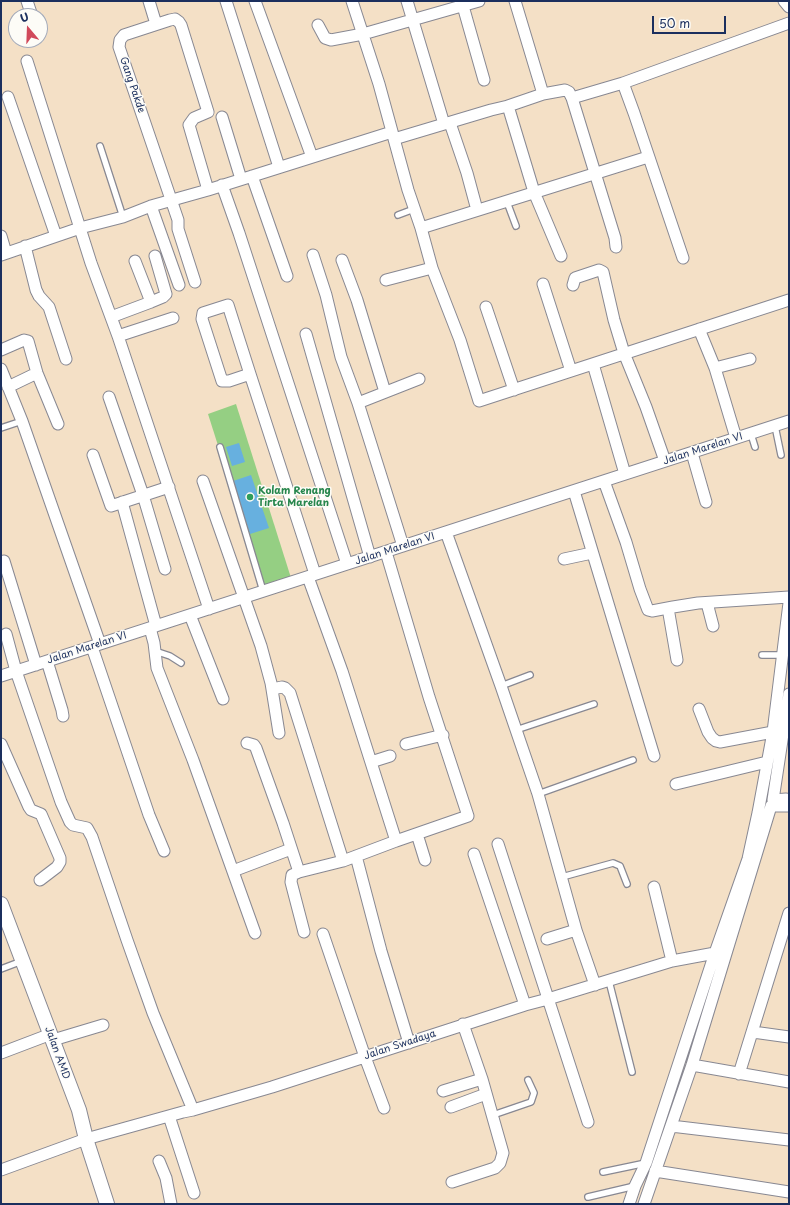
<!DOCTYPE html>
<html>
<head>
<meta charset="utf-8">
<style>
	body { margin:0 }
	#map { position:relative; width:790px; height:1205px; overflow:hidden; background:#f4e0c6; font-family:"Playpen Sans",sans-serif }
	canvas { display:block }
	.frame { position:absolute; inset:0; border:2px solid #1b2f5e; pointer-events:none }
	.north { position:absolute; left:8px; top:8px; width:40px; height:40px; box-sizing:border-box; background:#fdfcf7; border:1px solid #a3aaba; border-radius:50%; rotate:341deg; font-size:11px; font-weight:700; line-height:16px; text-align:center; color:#1b2f5e }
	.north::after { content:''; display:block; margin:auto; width:14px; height:18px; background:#d1495b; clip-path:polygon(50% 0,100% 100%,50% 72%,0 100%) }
	.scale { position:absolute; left:652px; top:16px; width:74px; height:18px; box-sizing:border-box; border:2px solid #1b2f5e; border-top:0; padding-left:5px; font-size:12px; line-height:14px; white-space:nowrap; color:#1b2f5e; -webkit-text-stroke:3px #fdfcf7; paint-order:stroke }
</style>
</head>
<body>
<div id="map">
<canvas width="790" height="1205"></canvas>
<div class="frame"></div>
<div class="north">U</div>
<div class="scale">50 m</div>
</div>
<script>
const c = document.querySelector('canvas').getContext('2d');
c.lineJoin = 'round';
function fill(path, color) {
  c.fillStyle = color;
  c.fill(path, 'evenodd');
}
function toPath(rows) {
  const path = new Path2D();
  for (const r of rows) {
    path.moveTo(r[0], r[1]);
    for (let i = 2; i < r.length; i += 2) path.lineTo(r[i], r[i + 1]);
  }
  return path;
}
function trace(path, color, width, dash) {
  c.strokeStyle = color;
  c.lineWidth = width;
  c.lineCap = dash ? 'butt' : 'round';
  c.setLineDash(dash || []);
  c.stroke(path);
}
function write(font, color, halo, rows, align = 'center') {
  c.font = font + ' "Playpen Sans",sans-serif';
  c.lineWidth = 3;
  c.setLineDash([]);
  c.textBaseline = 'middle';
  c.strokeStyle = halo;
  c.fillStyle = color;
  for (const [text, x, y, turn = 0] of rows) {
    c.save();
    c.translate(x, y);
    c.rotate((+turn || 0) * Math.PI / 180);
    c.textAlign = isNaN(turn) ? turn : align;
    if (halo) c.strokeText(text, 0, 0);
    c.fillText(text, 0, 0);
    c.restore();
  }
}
fill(toPath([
	[236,404,292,581,264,590,208,414]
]), '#95cf83');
fill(toPath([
	[239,443,245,462,232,466,226,447],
	[251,475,269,528,250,534,233,481]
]), '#67b0df');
const service = toPath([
	[100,146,123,217],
	[507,202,516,226],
	[398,215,414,209],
	[775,426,781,455],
	[1,428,22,421],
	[751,434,755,447],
	[220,447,263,591],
	[155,651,170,656,181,663],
	[762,655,782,655],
	[501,686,530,675],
	[516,730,594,704],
	[538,794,633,760],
	[562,877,613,863,620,866,627,884],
	[1,969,22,961],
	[609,981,632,1072],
	[493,1115,531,1102,534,1093,528,1080],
	[603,1172,646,1163],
	[588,1197,635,1186]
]);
const minor = toPath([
	[27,1,32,16],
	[149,1,156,24],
	[226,1,279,167],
	[255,1,312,157],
	[352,1,379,84,408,190,421,228,432,268,460,340,479,401,789,300],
	[407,1,444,124],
	[515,1,543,94,565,90,569,92,572,98,615,238,616,247],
	[784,1,789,7],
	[463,6,484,80],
	[318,25,325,38,331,40,363,34,479,1],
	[27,61,91,263,118,336,209,609],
	[623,83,634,113,683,258],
	[8,97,56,236],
	[572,98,623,83,789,23],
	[508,106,543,94],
	[222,117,241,179],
	[450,123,467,173,477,210],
	[394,139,491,110,508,106,534,192,561,256],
	[252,176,287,276],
	[222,185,239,233,347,564],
	[151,206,179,285],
	[421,228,648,157],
	[1,236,6,253],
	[25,246,36,290,39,296,49,307,66,359],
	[1,255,80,228,123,217,151,206,208,190,392,132],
	[313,255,326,295,341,357,358,403,403,546],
	[342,260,357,300,385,392],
	[386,280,432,268],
	[195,282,178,229,178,220,119,47,120,40,124,35,170,20,175,19,179,22,181,25,208,112,194,118,189,125,208,190],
	[543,284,571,371],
	[573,285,575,278,599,270,603,272,614,320,624,353,646,407,665,461],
	[151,302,163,297,166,294,155,256],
	[486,307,514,390],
	[111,317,151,302,135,261],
	[699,329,715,368,736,438],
	[306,334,370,557],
	[118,336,173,318],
	[1,350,24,340,28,341,37,373,58,424],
	[593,364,625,474],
	[715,368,750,359],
	[1,369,22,421,100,644],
	[250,374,229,381,222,381,202,319,203,313,228,305,250,374,315,574],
	[8,387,37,373],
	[109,397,143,495,165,569],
	[358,403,419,379],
	[692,453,706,502],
	[93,455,111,506,169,487],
	[203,481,261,646,271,683,279,733],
	[604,481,626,542,640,589,648,610,652,611,673,607,698,603,789,597],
	[574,491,654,756],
	[122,502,156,626],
	[446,532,501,686,538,794,576,930,595,985],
	[386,552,429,697,468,816,396,841],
	[564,559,592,553],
	[4,561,36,665],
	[707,603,713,626],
	[668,608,677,660],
	[190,615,223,699],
	[150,628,154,643,157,668,193,760,255,933],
	[6,634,16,671,61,802,70,822,73,825,87,828,92,837,127,940,153,1013,193,1110],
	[92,647,149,815,164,851],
	[47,661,62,710,63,716],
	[1,676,789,421],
	[272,689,282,687,285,688,290,693,343,861],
	[699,709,708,732,712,738,716,741,720,742,773,732],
	[247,743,254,745,256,748,283,823,299,872],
	[1,744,29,807,31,810,41,814,60,858,60,862,57,867,40,880],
	[406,744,443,735],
	[371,762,390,756],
	[676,784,767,762],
	[786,799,773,800,789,694],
	[417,834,425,860],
	[498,844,588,1122],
	[474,854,525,1005],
	[356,856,381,951,409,1043],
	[233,871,291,849],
	[654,887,672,961],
	[304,932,291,882,292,875,299,872,343,861,396,841,342,671,308,577],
	[323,934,365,1057,384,1108],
	[547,939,576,930],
	[753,1032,789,1037],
	[53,1040,103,1025],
	[1,1053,51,1034],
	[692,1065,789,1082],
	[739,1074,789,913],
	[443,1091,482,1079],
	[451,1107,486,1094],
	[169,1116,194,1193],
	[671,1126,789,1140],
	[159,1161,166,1178,171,1204],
	[1,1170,86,1139,183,1112,193,1110,272,1087,525,1005,548,999,672,961,715,953],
	[655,1171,789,1192],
	[452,1182,495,1168,500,1163,503,1153,482,1079,463,1024],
	[629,1204,635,1186,646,1163,715,953,748,859,758,813,773,732,789,603],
	[644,1204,692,1065,771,806,789,806]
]);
const tertiary = toPath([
	[1,904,79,1110,86,1139,107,1204]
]);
trace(service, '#888892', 8);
trace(minor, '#888892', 13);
trace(tertiary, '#888892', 16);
trace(service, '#fff', 5.5);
trace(minor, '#fff', 11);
trace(tertiary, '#fff', 14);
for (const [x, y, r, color] of [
	[250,497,4,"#2e9e5b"]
]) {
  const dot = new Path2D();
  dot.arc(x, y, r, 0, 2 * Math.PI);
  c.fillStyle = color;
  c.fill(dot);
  trace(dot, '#fdfcf7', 1.5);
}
write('10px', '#1b2f5e', '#fdfcf7', [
	["Gang Pakde",132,85,71],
	["Jalan Marelan VI",703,449,-18],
	["Jalan Marelan VI",395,549,-18],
	["Jalan Marelan VI",87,648,-18],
	["Jalan Swadaya",400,1045,-18],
	["Jalan AMD",57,1053,70]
]);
write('bold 10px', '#27864d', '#fdfcf7', [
	["Kolam Renang",258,491],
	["Tirta Marelan",258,503]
], 'left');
</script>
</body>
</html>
